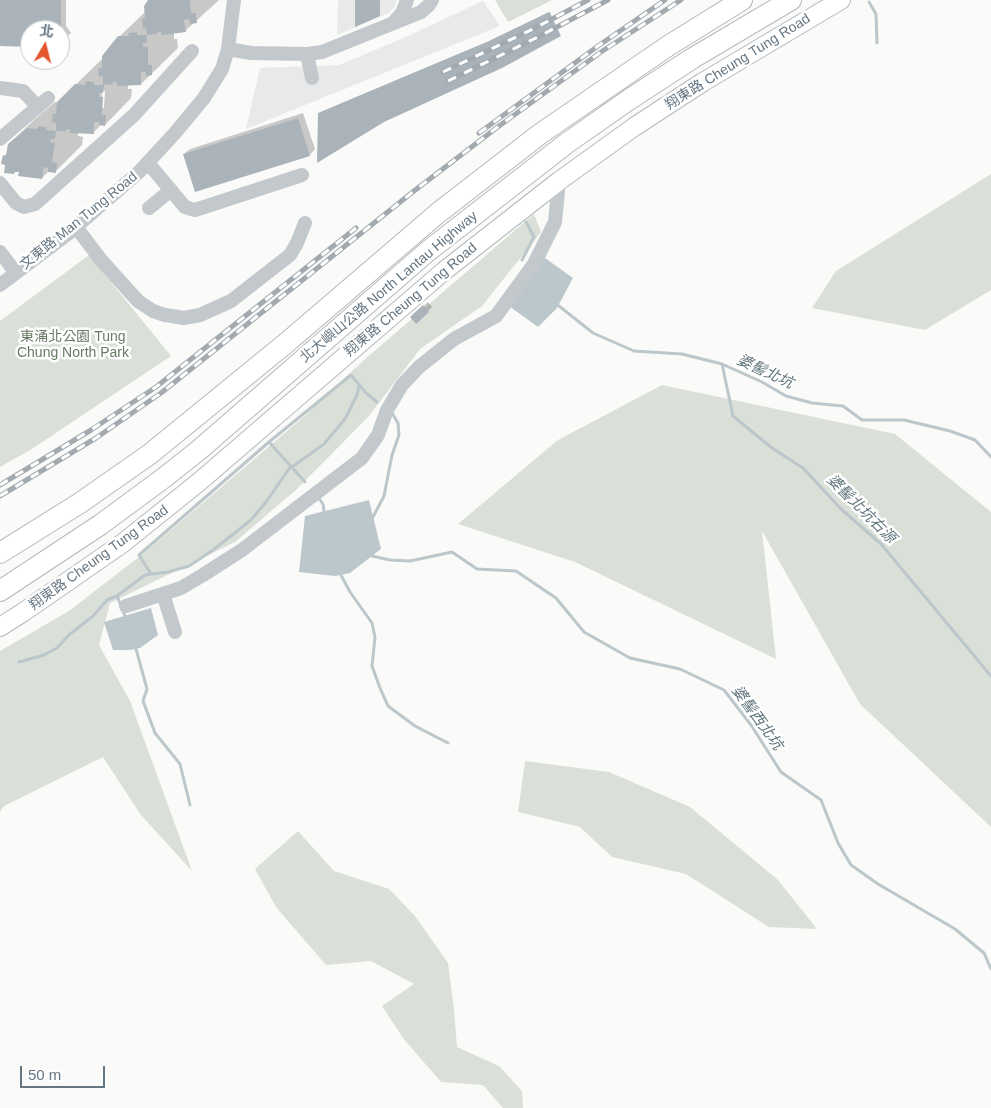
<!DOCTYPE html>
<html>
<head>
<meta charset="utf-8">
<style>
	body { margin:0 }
	#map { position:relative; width:991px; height:1108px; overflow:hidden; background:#fafaf8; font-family:Helvetica,"Noto Sans TC",sans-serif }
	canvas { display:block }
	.north { position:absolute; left:20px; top:20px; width:50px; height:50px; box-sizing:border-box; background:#fff; border:1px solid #c1c8cd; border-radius:50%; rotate:8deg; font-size:14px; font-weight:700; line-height:20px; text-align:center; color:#657683 }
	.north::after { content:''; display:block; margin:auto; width:18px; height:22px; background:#e4572e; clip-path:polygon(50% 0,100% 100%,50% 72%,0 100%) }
	.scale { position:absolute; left:20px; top:1066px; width:85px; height:22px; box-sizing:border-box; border:2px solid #657683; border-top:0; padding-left:6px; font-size:15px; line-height:18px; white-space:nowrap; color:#657683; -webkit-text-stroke:4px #fff; paint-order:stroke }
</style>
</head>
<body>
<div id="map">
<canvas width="991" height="1108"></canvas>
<div class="north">北</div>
<div class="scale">50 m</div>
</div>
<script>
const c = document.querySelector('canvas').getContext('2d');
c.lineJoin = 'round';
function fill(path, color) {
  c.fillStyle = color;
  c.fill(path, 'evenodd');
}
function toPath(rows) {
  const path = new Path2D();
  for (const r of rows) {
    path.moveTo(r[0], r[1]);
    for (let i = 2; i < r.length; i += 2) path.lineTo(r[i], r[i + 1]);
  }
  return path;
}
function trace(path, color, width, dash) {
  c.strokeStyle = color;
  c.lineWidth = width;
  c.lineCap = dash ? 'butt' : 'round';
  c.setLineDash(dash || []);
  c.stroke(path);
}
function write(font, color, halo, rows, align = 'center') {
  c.font = font + ' Helvetica,"Noto Sans TC",sans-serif';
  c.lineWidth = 5;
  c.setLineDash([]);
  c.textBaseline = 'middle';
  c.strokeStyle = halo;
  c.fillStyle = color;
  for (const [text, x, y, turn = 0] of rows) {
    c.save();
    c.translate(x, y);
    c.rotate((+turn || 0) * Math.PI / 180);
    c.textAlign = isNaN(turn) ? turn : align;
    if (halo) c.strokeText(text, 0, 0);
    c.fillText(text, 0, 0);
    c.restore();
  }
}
fill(toPath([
	[338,0,397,0,394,8,389,13,337,35],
	[483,1,500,26,246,129,260,68,339,65,399,40]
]), '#e8e9e9');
fill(toPath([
	[495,0,552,0,508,22],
	[991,174,991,290,925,330,812,308,836,271],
	[534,214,541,232,482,306,420,349,369,416,297,489,235,542,110,603,99,645,130,701,192,871,141,815,103,757,4,806,0,812,0,651,69,611,144,553,300,420,364,360],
	[89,255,171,356,32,449,0,467,0,321],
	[662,385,895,434,991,512,991,827,860,704,762,531,776,659,575,562,458,524,558,440],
	[525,761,609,772,690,807,778,880,817,929,769,927,686,874,612,857,580,827,518,812],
	[298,831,334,871,389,889,415,916,448,963,454,1010,457,1047,499,1066,522,1091,523,1108,503,1108,483,1085,441,1082,403,1038,382,1006,414,984,371,961,326,965,276,907,255,869]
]), '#dadfd7');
fill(toPath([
	[545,258,573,278,557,308,538,327,509,306],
	[369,500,381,549,350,573,335,576,299,572,305,516],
	[151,608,158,635,140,648,130,650,113,650,104,622]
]), '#bbc7cb');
fill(toPath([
	[0,0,66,0,66,26,71,33,60,43,60,30,30,30,30,45,0,45],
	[150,0,219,0,185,31,174,33,174,39,177,39,178,48,141,84,128,84,128,89,132,89,131,98,105,125,102,124,93,133,78,132,78,136,83,137,82,145,55,172,49,171,42,178,20,171,7,163,4,156,8,152,9,144,36,118,55,102,58,102,103,58,119,37,146,11],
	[102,91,105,91,104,108,102,108],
	[550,12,560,35,384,121,491,40],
	[303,113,315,149,310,155,184,154,190,149],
	[428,302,432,307,416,322,416,313]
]), '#0003');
trace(toPath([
	[869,2,876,14,877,43],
	[522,260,534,237,526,222],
	[559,306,593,333,634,351,682,354,722,364,762,382,786,396,812,403,843,406,862,420,904,420,950,431,975,440,991,457],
	[722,364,733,416,772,448,803,468,841,509,881,544,991,676],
	[269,442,305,482],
	[292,467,324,444,345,419,357,395,359,385],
	[318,497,323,504,324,511],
	[373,517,384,496,392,455,399,435,398,423,392,413],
	[372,556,390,560,410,561,452,552,477,569,516,571,556,598,584,632,630,658,680,669,724,690,751,725,781,772,821,800,838,843,851,865,878,884,955,929,984,953,991,969],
	[151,574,139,555,269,442,351,375,366,393,377,402],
	[341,575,350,592,372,623,375,637,372,666,380,688,388,706,415,726,448,743],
	[117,596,125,616],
	[136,649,147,689,143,701,155,733,180,764,190,805],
	[19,662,44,655,57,648,69,635,93,616,107,600,117,596,145,575,168,572,189,566,213,550,251,520,266,502,291,466]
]), '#bbc7cb', 3);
fill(toPath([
	[0,0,61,0,61,30,30,30,30,47,0,46],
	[148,0,190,0,191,13,196,13,197,23,190,24,189,19,184,20,186,32,162,35,161,31,157,32,157,34,147,35,146,27,143,28,142,19,145,18,144,6],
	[355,0,380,0,380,16,355,27],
	[549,12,561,36,502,68,384,122,317,163,318,113,489,41],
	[60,31,67,39,60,45],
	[137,32,137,35,147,35,147,43,143,43,143,47,148,47,148,65,152,65,152,75,146,76,146,72,141,72,141,85,117,86,117,82,113,82,113,84,103,85,103,76,99,77,98,68,102,68,102,56,118,36,129,36,128,33],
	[86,81,94,82,94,85,104,85,103,93,99,93,99,97,103,97,102,115,106,115,105,126,99,125,99,122,94,122,94,134,70,133,70,129,66,129,66,131,56,131,56,123,52,122,53,114,56,114,57,102,75,84,85,85],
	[298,118,310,156,195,192,183,154],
	[38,126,46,127,46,130,56,131,55,139,51,139,50,142,55,143,52,162,57,163,56,173,48,172,48,168,44,167,42,179,18,176,19,172,15,172,14,174,4,173,5,165,1,164,3,155,6,156,8,144,27,128,37,129],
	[423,305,429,312,416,324,410,317]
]), '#aab3b9');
const major = toPath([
	[0,627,22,613,123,543,199,482,444,271,559,181,634,127,703,82,841,0]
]);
const highway = toPath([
	[0,553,80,503,150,454,285,344,438,213,540,134,668,46,742,0],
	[0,591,100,525,165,477,199,450,428,251,567,143,630,99,693,58,791,0]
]);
trace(major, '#b5babe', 20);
trace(highway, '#b4b9bd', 22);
trace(toPath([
	[394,22,402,13,407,0],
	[228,49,251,53,307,54,322,52,421,12,429,5,432,0],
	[307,54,312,78],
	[0,88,23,91,38,107],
	[0,139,48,98],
	[148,163,185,207,195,210,302,175],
	[0,183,16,203,24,207,35,204,134,115,192,51],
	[149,208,171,190],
	[76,227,101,260,138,301,153,311,165,315,184,318,200,315,231,301,290,255,297,243,305,223],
	[0,252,16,273],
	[0,285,69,233,139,172,175,133,204,98,222,69,228,49,234,0],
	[163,594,175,632],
	[126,606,181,588,203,575,242,550,362,458,378,435,387,410,402,385,419,367,454,339,496,316,534,264,555,222,559,181]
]), '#c3c8cc', 14);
trace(major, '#fff', 18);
trace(highway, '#fff', 20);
const rail = toPath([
	[443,72,535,28,588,0],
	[448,81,540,36,608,0],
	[479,133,598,46,665,0],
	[0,485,91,430,156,387,356,228],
	[0,496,96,438,161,393,414,191,499,126,601,52,681,0]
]);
trace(rail, '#a2aab0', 5);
trace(rail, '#fff', 3, [9]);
write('14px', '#657683', '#fff', [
	["翔東路 Cheung Tung Road",738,62,-32],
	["文東路 Man Tung Road",79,221,-39],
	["北大嶼山公路 North Lantau Highway",389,287,-40],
	["翔東路 Cheung Tung Road",411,300,-40],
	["翔東路 Cheung Tung Road",99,558,-36]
]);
write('14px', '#687a64', '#fff', [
	["東涌北公園 Tung",73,337],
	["Chung North Park",73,353]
]);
write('italic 15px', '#60757c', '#fff', [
	["婆髻北坑",765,372,25],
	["婆髻北坑右源",861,509,45],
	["婆髻西北坑",757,718,54]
]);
</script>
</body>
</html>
